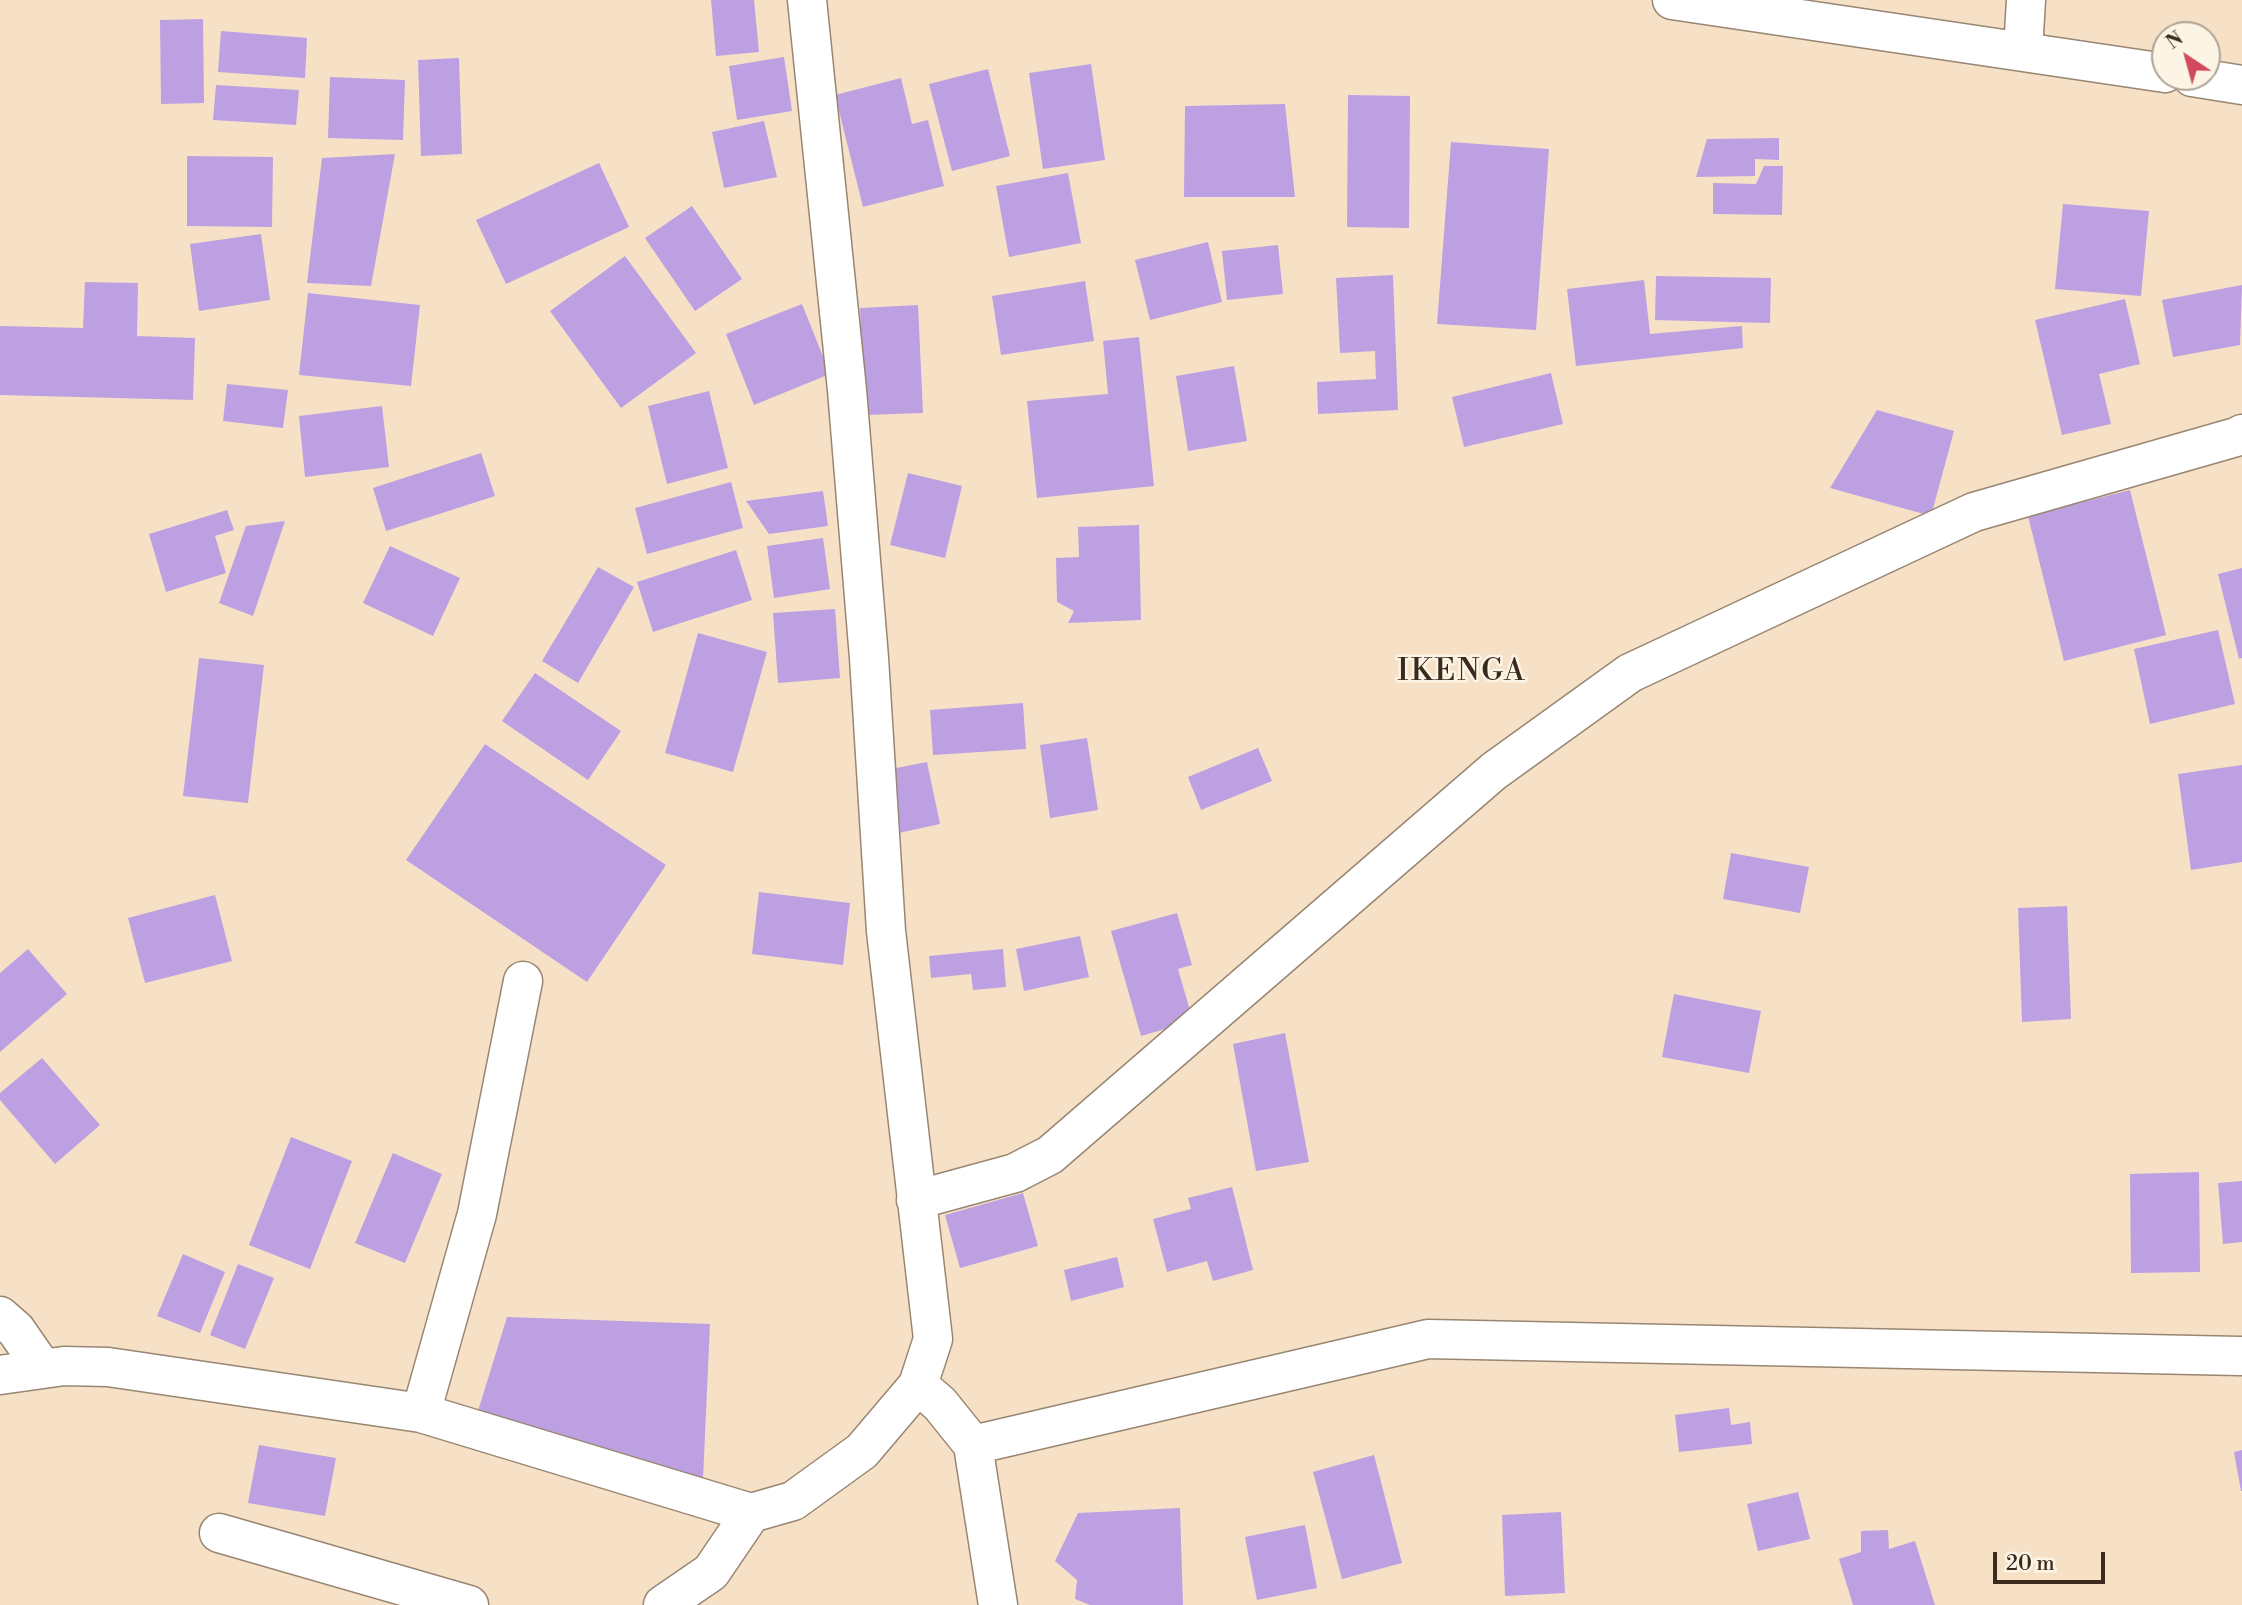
<!DOCTYPE html>
<html>
<head>
<meta charset="utf-8">
<style>
	body { margin:0 }
	#map { position:relative; width:2242px; height:1605px; overflow:hidden; background:#f6e1c7; font-family:"Libre Bodoni",serif }
	canvas { display:block }
	.north { position:absolute; left:2151px; top:21px; width:70px; height:70px; box-sizing:border-box; background:#fcf5e5; border:2px solid #afa495; border-radius:50%; rotate:324deg; font-size:19px; font-weight:700; line-height:28px; text-align:center; color:#3b2a1e }
	.north::after { content:''; display:block; margin:auto; width:24px; height:32px; background:#d1495b; clip-path:polygon(50% 0,100% 100%,50% 72%,0 100%) }
	.scale { position:absolute; left:1993px; top:1552px; width:112px; height:32px; box-sizing:border-box; border:4px solid #3b2a1e; border-top:0; padding-left:9px; font-size:21px; line-height:24px; white-space:nowrap; color:#3b2a1e; -webkit-text-stroke:5px #fcf5e5; paint-order:stroke }
</style>
</head>
<body>
<div id="map">
<canvas width="2242" height="1605"></canvas>
<div class="north">N</div>
<div class="scale">20 m</div>
</div>
<script>
const c = document.querySelector('canvas').getContext('2d');
c.lineJoin = 'round';
function fill(path, color) {
  c.fillStyle = color;
  c.fill(path, 'evenodd');
}
function toPath(rows) {
  const path = new Path2D();
  for (const r of rows) {
    path.moveTo(r[0], r[1]);
    for (let i = 2; i < r.length; i += 2) path.lineTo(r[i], r[i + 1]);
  }
  return path;
}
function trace(path, color, width, dash) {
  c.strokeStyle = color;
  c.lineWidth = width;
  c.lineCap = dash ? 'butt' : 'round';
  c.setLineDash(dash || []);
  c.stroke(path);
}
function write(font, color, halo, rows, align = 'center') {
  c.font = font + ' "Libre Bodoni",serif';
  c.lineWidth = 5;
  c.setLineDash([]);
  c.textBaseline = 'middle';
  c.strokeStyle = halo;
  c.fillStyle = color;
  for (const [text, x, y, turn = 0] of rows) {
    c.save();
    c.translate(x, y);
    c.rotate((+turn || 0) * Math.PI / 180);
    c.textAlign = isNaN(turn) ? turn : align;
    if (halo) c.strokeText(text, 0, 0);
    c.fillText(text, 0, 0);
    c.restore();
  }
}
fill(toPath([
	[711,0,754,0,759,52,716,56],
	[203,19,204,103,161,104,160,20],
	[221,31,307,38,305,78,218,72],
	[784,57,792,111,737,120,729,66],
	[459,58,462,154,421,156,418,60],
	[1091,64,1105,160,1043,169,1029,73],
	[988,69,1010,156,952,171,929,84],
	[330,77,405,80,403,140,328,138],
	[901,78,912,124,928,120,944,186,863,207,835,95],
	[216,85,299,90,296,125,213,120],
	[1348,95,1410,96,1409,228,1347,227],
	[1285,104,1295,197,1184,197,1185,106],
	[764,121,777,177,724,188,712,132],
	[1779,138,1779,160,1755,159,1755,176,1696,177,1707,139],
	[1451,142,1549,149,1536,330,1437,324],
	[395,154,371,286,307,283,322,158],
	[187,156,273,157,272,227,187,226],
	[599,163,629,227,506,284,476,220],
	[1764,166,1783,166,1782,215,1713,214,1713,183,1756,184],
	[1068,173,1081,243,1009,257,996,186],
	[2063,204,2149,211,2141,296,2055,289],
	[692,206,742,279,695,311,645,238],
	[261,234,270,300,199,311,190,244],
	[1208,242,1222,302,1150,320,1135,260],
	[1278,245,1283,294,1227,300,1222,251],
	[625,256,696,353,621,408,550,311],
	[1393,275,1398,410,1318,414,1317,382,1376,379,1375,351,1340,353,1336,278],
	[1656,276,1771,278,1770,323,1655,320],
	[1644,280,1650,334,1742,326,1743,348,1576,366,1567,289],
	[1085,281,1094,341,1001,355,992,296],
	[85,282,138,283,137,336,195,338,193,400,0,395,0,326,83,328],
	[2242,285,2240,345,2173,357,2162,300],
	[308,293,420,305,411,386,299,375],
	[2125,299,2140,364,2099,374,2111,424,2062,435,2035,320],
	[802,304,830,374,754,405,726,334],
	[918,305,923,413,864,415,860,308],
	[1139,337,1154,486,1037,498,1027,401,1108,394,1103,341],
	[1234,366,1247,441,1188,451,1176,376],
	[1551,373,1563,424,1464,447,1452,397],
	[227,384,288,390,283,428,223,421],
	[709,391,728,468,667,484,648,406],
	[382,406,389,467,305,477,299,416],
	[1877,410,1954,431,1931,516,1830,488],
	[481,453,495,496,386,531,373,488],
	[908,473,962,486,945,558,890,545],
	[731,482,743,528,647,554,635,508],
	[2130,490,2166,635,2064,661,2028,516],
	[823,491,828,526,769,534,746,501],
	[227,510,234,530,215,536,226,573,166,592,149,534],
	[285,521,253,616,219,603,246,526],
	[1139,525,1141,620,1068,623,1074,611,1057,602,1056,558,1079,557,1078,527],
	[823,538,830,589,774,598,767,546],
	[390,546,460,578,433,636,363,603],
	[736,550,752,600,653,632,637,582],
	[598,567,634,587,578,683,542,661],
	[2242,568,2242,658,2239,659,2218,574],
	[835,609,840,678,778,683,773,613],
	[2218,630,2235,704,2150,724,2134,649],
	[698,633,767,652,733,772,665,753],
	[199,658,264,665,248,803,183,796],
	[535,673,621,731,588,780,502,721],
	[1023,703,1026,749,933,755,930,710],
	[1087,738,1098,810,1050,818,1040,745],
	[485,744,666,865,587,982,406,860],
	[1258,748,1272,781,1201,810,1188,777],
	[927,762,940,824,894,834,881,771],
	[2242,765,2242,862,2191,870,2178,774],
	[1731,853,1809,867,1800,913,1723,899],
	[759,892,850,903,843,965,752,954],
	[215,895,232,961,145,983,128,918],
	[2067,906,2071,1019,2022,1022,2018,908],
	[1177,913,1192,965,1178,969,1193,1021,1141,1036,1111,931],
	[1080,936,1089,977,1024,991,1016,949],
	[28,949,67,994,0,1052,0,973],
	[1003,949,1006,987,973,990,971,974,931,978,929,956],
	[1674,994,1761,1011,1749,1073,1662,1057],
	[1285,1033,1309,1162,1256,1171,1233,1044],
	[42,1058,100,1125,55,1164,0,1100,0,1093],
	[291,1137,352,1161,310,1269,249,1245],
	[393,1153,442,1174,405,1263,355,1243],
	[2199,1172,2200,1272,2131,1273,2130,1174],
	[2242,1181,2242,1242,2223,1244,2218,1183],
	[1232,1187,1253,1270,1213,1281,1207,1261,1167,1272,1153,1219,1191,1209,1188,1198],
	[1023,1193,1038,1246,960,1268,945,1215],
	[183,1254,225,1272,200,1333,157,1316],
	[1117,1257,1124,1287,1071,1301,1064,1270],
	[238,1264,274,1278,245,1349,210,1335],
	[507,1317,710,1324,703,1479,478,1411],
	[1729,1408,1731,1425,1750,1422,1752,1444,1679,1452,1675,1415],
	[259,1445,336,1458,325,1516,248,1503],
	[2242,1450,2242,1491,2241,1491,2234,1452],
	[1374,1455,1402,1563,1342,1579,1313,1472],
	[1798,1492,1810,1539,1758,1551,1747,1504],
	[1180,1508,1183,1605,1090,1605,1075,1599,1077,1580,1055,1561,1078,1513],
	[1561,1512,1565,1593,1505,1596,1502,1515],
	[1305,1525,1317,1588,1257,1600,1245,1537],
	[1888,1530,1889,1549,1915,1541,1935,1605,1853,1605,1839,1559,1861,1552,1861,1531]
]), '#bda0e2');
const minor = toPath([
	[2023,51,2026,0],
	[916,1200,1015,1173,1050,1155,1494,771,1630,673,1974,512,2236,437,2242,434],
	[0,1316,16,1330,43,1369],
	[0,1375,64,1366,108,1367,421,1413,751,1513,793,1501,862,1451,918,1385,933,1339,886,931,869,658,847,390,807,0],
	[918,1385,940,1404,973,1445,998,1605],
	[421,1413,477,1214,523,981],
	[973,1445,1428,1339,2240,1356],
	[219,1533,469,1605],
	[663,1605,711,1572,751,1513]
]);
const major = toPath([
	[1672,0,2165,73],
	[2192,77,2242,85]
]);
trace(minor, '#988672', 41);
trace(major, '#988672', 41);
trace(minor, '#fff', 38);
trace(major, '#fff', 38);
c.letterSpacing = '2px';
write('30px', '#3b2a1e', '#fcf5e5', [
	["IKENGA",1462,673]
]);
c.letterSpacing = '0px';
</script>
</body>
</html>
